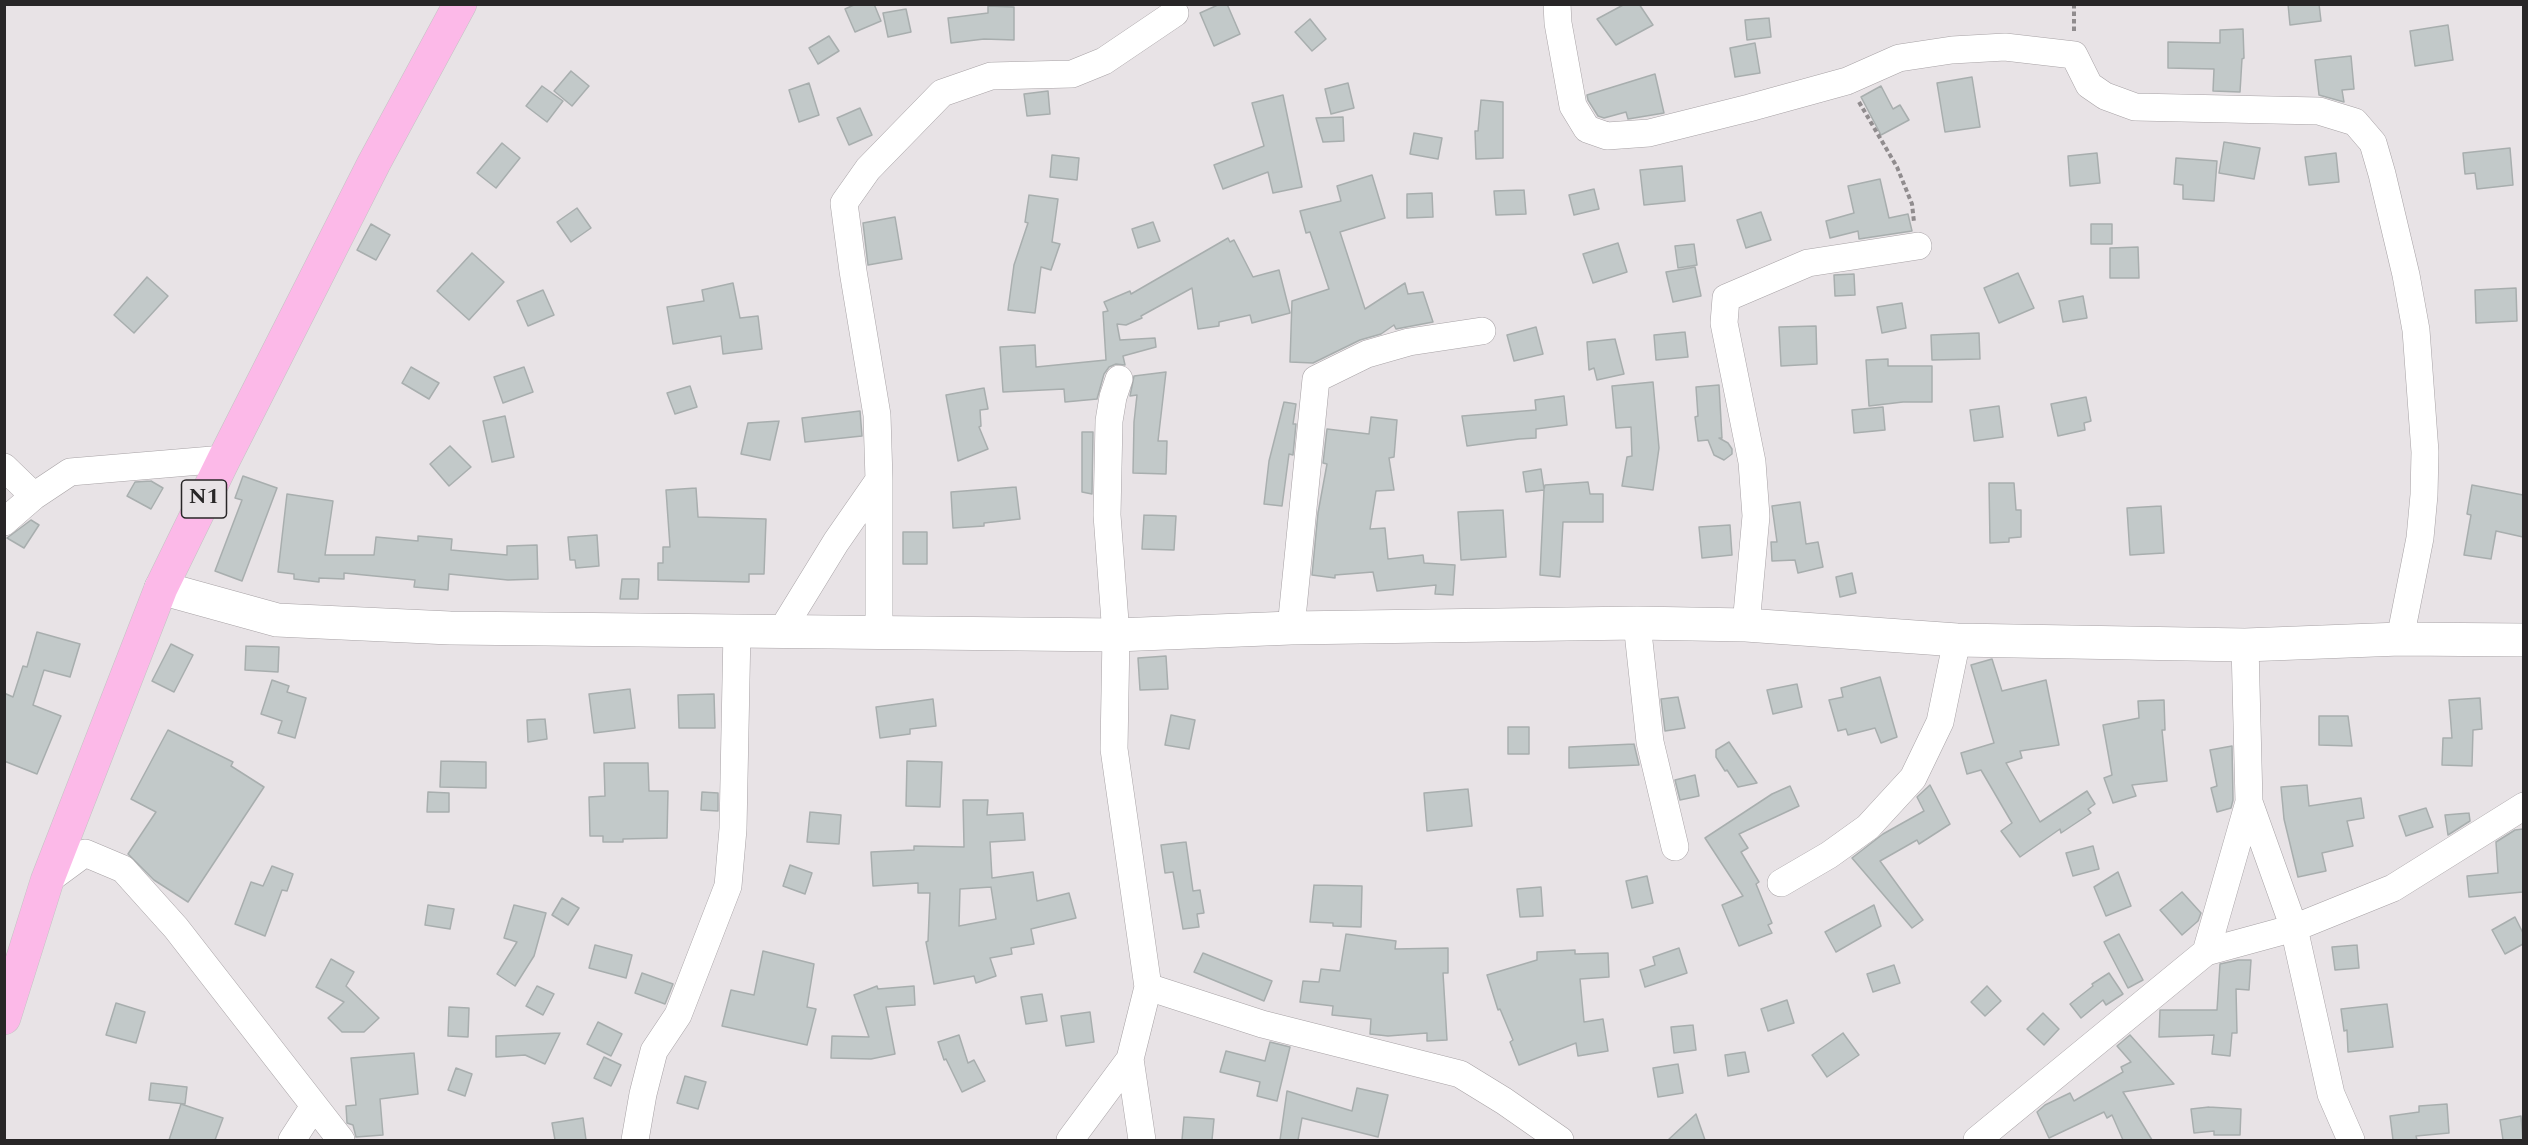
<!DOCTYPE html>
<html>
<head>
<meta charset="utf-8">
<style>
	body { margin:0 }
	#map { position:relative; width:2528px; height:1145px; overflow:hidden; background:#e8e3e6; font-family:Spectral,serif }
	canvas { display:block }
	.frame { position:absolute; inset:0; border:6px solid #282627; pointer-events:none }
</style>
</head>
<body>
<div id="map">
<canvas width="2528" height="1145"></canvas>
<div class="frame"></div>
</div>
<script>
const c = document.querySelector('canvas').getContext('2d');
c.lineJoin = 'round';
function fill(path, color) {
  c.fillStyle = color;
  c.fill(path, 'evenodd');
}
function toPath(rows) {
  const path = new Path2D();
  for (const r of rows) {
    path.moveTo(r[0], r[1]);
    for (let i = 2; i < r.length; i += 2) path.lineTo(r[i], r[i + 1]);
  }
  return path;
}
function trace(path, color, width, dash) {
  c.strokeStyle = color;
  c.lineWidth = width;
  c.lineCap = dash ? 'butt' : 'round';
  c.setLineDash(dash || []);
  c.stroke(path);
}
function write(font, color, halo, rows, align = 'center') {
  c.font = font + ' Spectral,serif';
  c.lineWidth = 4.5;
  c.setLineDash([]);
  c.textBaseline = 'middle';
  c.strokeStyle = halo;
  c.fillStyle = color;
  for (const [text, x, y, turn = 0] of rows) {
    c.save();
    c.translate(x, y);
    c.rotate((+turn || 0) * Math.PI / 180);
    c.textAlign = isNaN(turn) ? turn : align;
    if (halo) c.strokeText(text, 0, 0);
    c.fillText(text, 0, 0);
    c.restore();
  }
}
const building = toPath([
	[856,4,874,4,881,21,855,32,845,9,856,4],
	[1220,4,1227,4,1240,34,1214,46,1200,13,1220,4],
	[1625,4,1639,4,1653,25,1616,45,1597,19,1625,4],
	[2288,4,2319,4,2321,21,2290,25,2288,4],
	[988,6,1014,7,1014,40,984,39,951,43,948,18,988,13,988,6],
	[906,9,911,32,888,37,883,13,906,9],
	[1769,18,1771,37,1747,40,1745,20,1769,18],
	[1310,19,1326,39,1312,51,1295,32,1310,19],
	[2448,25,2453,60,2415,66,2410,31,2448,25],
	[2243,29,2244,58,2242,59,2240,92,2213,91,2214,69,2168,68,2168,42,2220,43,2220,30,2243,29],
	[829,36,839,51,818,64,809,48,829,36],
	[1755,43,1760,73,1735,77,1730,48,1755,43],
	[2351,56,2354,89,2342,90,2344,102,2319,95,2315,60,2351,56],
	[571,71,589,86,572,106,554,91,571,71],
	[1655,74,1664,113,1628,119,1626,112,1604,118,1598,116,1588,100,1587,95,1655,74],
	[1972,77,1980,127,1945,132,1937,83,1972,77],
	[809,83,819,115,799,122,789,90,809,83],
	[1348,83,1354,108,1331,114,1325,89,1348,83],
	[542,86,563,101,547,122,526,106,542,86],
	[1881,86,1893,109,1900,105,1909,120,1881,135,1861,97,1881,86],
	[1048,91,1050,114,1027,116,1024,94,1048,91],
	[1283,95,1302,187,1273,193,1268,172,1223,189,1214,165,1264,146,1252,103,1283,95],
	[1481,100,1503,102,1503,158,1476,159,1475,131,1478,131,1481,100],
	[860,108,872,135,849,145,837,118,860,108],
	[1343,117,1344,141,1323,142,1316,118,1343,117],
	[1414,133,1442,138,1438,159,1410,154,1414,133],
	[2224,142,2260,148,2254,179,2219,173,2224,142],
	[502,143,520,158,496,188,477,173,502,143],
	[2510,148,2513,185,2477,189,2475,173,2465,174,2463,153,2510,148],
	[2097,153,2100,183,2070,186,2068,156,2097,153],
	[2336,153,2339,182,2309,185,2305,157,2336,153],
	[1052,155,1079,158,1077,180,1050,177,1052,155],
	[2176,158,2217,161,2214,201,2183,199,2183,185,2174,184,2176,158],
	[1682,166,1685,201,1644,205,1640,170,1682,166],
	[1372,175,1385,218,1340,232,1365,309,1405,283,1408,294,1423,292,1433,322,1396,329,1394,325,1381,334,1360,340,1313,363,1290,362,1292,301,1329,289,1310,232,1306,233,1300,211,1341,201,1337,186,1372,175],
	[1880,179,1889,218,1908,214,1912,231,1859,239,1858,231,1830,238,1826,221,1854,213,1848,186,1880,179],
	[1594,189,1599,209,1574,215,1569,195,1594,189],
	[1524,190,1526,214,1496,215,1494,191,1524,190],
	[1432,193,1433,217,1407,218,1407,194,1432,193],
	[1029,195,1058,199,1052,242,1060,244,1051,270,1041,267,1035,313,1008,310,1014,265,1028,223,1025,222,1029,195],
	[577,208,591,228,571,242,557,222,577,208],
	[1761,212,1771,240,1746,248,1737,220,1761,212],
	[895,217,902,259,868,265,863,223,895,217],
	[1153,222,1160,241,1138,248,1132,229,1153,222],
	[371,224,390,235,376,260,357,250,371,224],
	[2091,224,2112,224,2112,244,2091,244,2091,224],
	[1228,238,1230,242,1234,240,1253,277,1279,270,1290,313,1252,323,1250,315,1219,322,1219,326,1198,329,1192,288,1141,316,1142,318,1126,325,1117,324,1120,340,1155,338,1156,347,1123,356,1125,365,1116,364,1109,367,1104,374,1097,399,1065,402,1064,389,1003,392,1000,347,1035,345,1036,367,1106,360,1103,312,1108,311,1104,302,1130,291,1131,294,1228,238],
	[1618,243,1627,272,1593,283,1583,254,1618,243],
	[1694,244,1697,265,1678,268,1675,246,1694,244],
	[2138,247,2139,278,2110,278,2110,248,2138,247],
	[472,253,504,282,469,320,437,291,472,253],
	[1695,267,1701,296,1673,302,1666,272,1695,267],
	[2018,273,2034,308,1999,323,1984,288,2018,273],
	[1854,274,1855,295,1835,296,1834,275,1854,274],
	[147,277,168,296,134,333,114,315,147,277],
	[733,283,740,318,758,316,762,349,723,354,721,336,673,344,667,307,704,301,702,290,733,283],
	[2516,288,2517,321,2476,323,2475,290,2516,288],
	[543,290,554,315,528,326,517,301,543,290],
	[2083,296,2087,318,2063,322,2059,301,2083,296],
	[1902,303,1906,328,1882,333,1877,307,1902,303],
	[1816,326,1817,364,1781,366,1779,327,1816,326],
	[1536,327,1543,354,1514,361,1507,335,1536,327],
	[1685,332,1688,357,1656,360,1654,335,1685,332],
	[1979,333,1980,359,1932,360,1931,335,1979,333],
	[1615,339,1624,374,1597,380,1594,368,1589,370,1587,342,1615,339],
	[1888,359,1888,366,1932,366,1932,402,1903,402,1869,406,1866,360,1888,359],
	[411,367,439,383,429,399,402,383,411,367],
	[524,367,533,392,503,403,494,377,524,367],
	[1166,372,1158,441,1167,441,1166,474,1133,473,1134,422,1137,395,1130,396,1134,376,1166,372],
	[1653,382,1659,448,1653,490,1622,486,1627,457,1632,456,1631,427,1616,428,1612,386,1653,382],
	[1719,385,1722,438,1719,438,1728,443,1732,449,1732,454,1724,460,1714,455,1708,440,1698,441,1695,417,1698,416,1696,387,1719,385],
	[690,386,697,407,675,414,667,393,690,386],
	[984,388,988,409,980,410,981,426,979,427,988,449,958,461,946,395,984,388],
	[1564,396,1567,425,1536,429,1536,438,1519,439,1467,446,1462,416,1536,410,1535,400,1564,396],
	[2086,397,2091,421,2084,423,2085,430,2058,436,2051,404,2086,397],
	[1284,402,1296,404,1293,424,1296,424,1293,455,1289,454,1282,506,1264,504,1269,461,1284,402],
	[1999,406,2003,437,1974,441,1970,410,1999,406],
	[1883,407,1885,430,1854,433,1852,410,1883,407],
	[860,411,862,436,805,442,802,418,860,411],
	[505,416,514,457,492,462,483,421,505,416],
	[1371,417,1397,420,1394,457,1389,458,1394,490,1376,491,1370,529,1385,528,1388,559,1423,555,1424,563,1455,565,1453,595,1435,594,1436,585,1377,591,1373,572,1335,575,1335,578,1312,575,1318,513,1327,464,1323,463,1327,429,1369,434,1371,417],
	[779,421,770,460,741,454,748,423,779,421],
	[1082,432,1093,432,1092,494,1082,492,1082,432],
	[450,446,471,467,449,486,430,464,450,446],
	[1541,469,1544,489,1545,485,1588,482,1590,494,1603,494,1603,522,1563,522,1560,577,1540,575,1544,490,1526,492,1523,472,1541,469],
	[243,476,277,488,242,581,215,571,242,500,235,498,243,476],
	[151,481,163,488,151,509,127,496,135,482,151,481],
	[1989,483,2014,483,2016,510,2021,510,2021,537,2009,538,2009,542,1990,543,1989,483],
	[2472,485,2523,495,2523,537,2496,531,2491,559,2464,555,2471,515,2467,514,2472,485],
	[1016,487,1020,519,984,523,984,526,953,528,951,492,1016,487],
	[696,488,698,517,766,519,764,574,749,574,749,582,658,580,658,563,663,563,663,547,670,547,666,490,696,488],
	[287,494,333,501,325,555,374,555,376,537,418,541,418,536,452,539,451,550,507,555,507,546,537,545,538,579,508,580,449,574,448,590,414,587,415,580,344,573,344,579,319,578,319,582,294,579,294,574,278,572,287,494],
	[1800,502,1806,544,1818,542,1823,567,1798,573,1795,560,1772,561,1771,542,1777,542,1772,506,1800,502],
	[2161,506,2164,553,2130,555,2127,508,2161,506],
	[1503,510,1506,557,1461,560,1458,512,1503,510],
	[1144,515,1176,516,1174,550,1142,549,1144,515],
	[31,520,39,525,24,548,7,538,31,520],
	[1730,525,1732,555,1702,558,1699,527,1730,525],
	[903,532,927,532,927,564,903,564,903,532],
	[597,535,599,566,576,568,575,560,570,560,568,537,597,535],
	[1852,573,1856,593,1840,597,1836,577,1852,573],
	[622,579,639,579,638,599,620,599,622,579],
	[37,632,80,644,70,677,44,670,33,705,61,716,37,774,4,761,4,693,13,697,23,666,27,667,37,632],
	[171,644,193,655,174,692,152,681,171,644],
	[246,646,279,647,278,672,245,670,246,646],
	[1166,656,1168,689,1140,690,1138,658,1166,656],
	[1992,659,2002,691,2046,680,2059,745,2020,751,2022,758,2006,763,2040,822,2087,791,2095,804,2088,809,2091,813,2061,833,2060,829,2020,857,2001,831,2012,823,1981,770,1967,774,1961,753,1994,743,1971,665,1992,659],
	[1880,677,1897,737,1881,743,1875,728,1848,735,1846,729,1838,731,1829,700,1843,697,1841,688,1880,677],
	[272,680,289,686,287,692,306,698,295,738,278,733,282,721,261,714,272,680],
	[1797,684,1802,707,1773,714,1767,690,1797,684],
	[630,689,635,728,594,733,589,694,630,689],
	[714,694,715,728,679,728,678,695,714,694],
	[1678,697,1685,728,1665,731,1661,699,1678,697],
	[2480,698,2482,729,2473,730,2472,766,2442,765,2443,738,2452,738,2449,700,2480,698],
	[933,699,936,726,910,729,910,734,880,738,876,707,933,699],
	[2164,700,2165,730,2162,730,2167,781,2132,785,2136,796,2113,803,2104,778,2112,775,2103,725,2139,718,2138,701,2164,700],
	[1171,715,1195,720,1189,749,1165,745,1171,715],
	[2319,716,2348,716,2352,746,2319,745,2319,716],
	[545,719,547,739,528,742,527,720,545,719],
	[1508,727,1529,727,1529,754,1508,754,1508,727],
	[168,730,233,762,231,766,264,787,188,902,154,880,128,854,156,812,131,799,168,730],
	[1729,742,1757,783,1738,787,1727,770,1725,771,1716,757,1716,750,1729,742],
	[1634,744,1639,765,1569,768,1569,747,1634,744],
	[2232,746,2233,800,2231,808,2217,812,2211,788,2217,786,2210,750,2232,746],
	[441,761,486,762,486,788,440,787,441,761],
	[907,761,942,762,940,807,906,806,907,761],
	[604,763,648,763,649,791,668,791,667,838,623,839,623,842,603,842,603,836,590,836,589,797,605,796,604,763],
	[1695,775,1699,796,1680,800,1675,780,1695,775],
	[1930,785,1950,824,1919,844,1917,840,1880,861,1923,920,1912,928,1852,858,1883,834,1924,811,1917,797,1930,785],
	[2307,785,2309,806,2361,798,2364,818,2347,821,2353,846,2322,853,2326,871,2298,877,2284,819,2281,787,2307,785],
	[1790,786,1799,806,1739,834,1748,848,1741,852,1759,882,1756,884,1772,923,1768,925,1772,933,1739,946,1722,905,1743,896,1705,838,1772,794,1790,786],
	[1468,789,1472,826,1427,831,1424,793,1468,789],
	[428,792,449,793,449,812,427,812,428,792],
	[702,792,718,793,718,811,701,810,702,792],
	[963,800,988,800,987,815,1023,813,1025,840,990,842,992,878,1033,872,1037,901,1069,893,1076,918,1031,929,1034,944,1011,948,1012,954,990,958,996,976,976,983,974,976,934,984,926,942,928,941,930,893,918,893,918,883,873,886,871,852,914,850,914,846,964,847,963,800],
	[991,887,996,919,959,926,960,889,991,887],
	[2426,808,2433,827,2406,836,2399,816,2426,808],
	[810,812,841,815,839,844,807,842,810,812],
	[2469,813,2470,821,2448,835,2445,815,2469,813],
	[2523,829,2523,892,2469,897,2467,876,2498,873,2496,842,2515,830,2523,829],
	[1186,842,1193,891,1200,890,1204,913,1197,914,1199,927,1183,929,1173,872,1165,873,1161,845,1186,842],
	[2093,846,2099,869,2073,876,2066,853,2093,846],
	[790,865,812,873,805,894,783,886,790,865],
	[272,866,293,874,287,891,282,890,265,936,235,924,251,882,263,886,272,866],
	[2118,872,2131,906,2106,916,2094,887,2118,872],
	[1647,876,1653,903,1632,908,1626,881,1647,876],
	[1314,885,1362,886,1361,927,1333,926,1333,923,1310,922,1314,885],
	[1541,887,1543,916,1520,917,1517,889,1541,887],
	[2182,892,2201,913,2198,921,2182,935,2160,910,2182,892],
	[562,898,579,908,568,925,552,915,562,898],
	[428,905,454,909,450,929,425,925,428,905],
	[514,905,546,913,534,956,515,986,497,974,517,942,504,938,514,905],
	[1874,905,1881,926,1836,952,1825,932,1874,905],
	[2515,917,2523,933,2523,944,2505,954,2492,930,2515,917],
	[1346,934,1396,941,1395,949,1448,948,1448,973,1443,973,1447,1040,1427,1041,1427,1033,1388,1036,1370,1034,1371,1019,1332,1015,1333,1006,1300,1002,1303,981,1319,982,1321,969,1340,971,1346,934],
	[2119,934,2143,980,2128,988,2104,942,2119,934],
	[595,945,632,955,626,978,589,968,595,945],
	[2357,945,2359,968,2335,970,2332,947,2357,945],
	[1679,948,1687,973,1645,987,1640,970,1655,965,1653,957,1679,948],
	[1575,950,1575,954,1608,953,1609,977,1580,979,1584,1022,1603,1019,1608,1051,1578,1056,1576,1043,1519,1065,1510,1042,1513,1040,1500,1009,1498,1010,1487,975,1537,960,1537,952,1575,950],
	[763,951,814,964,807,1007,816,1009,807,1045,722,1026,731,990,754,995,763,951],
	[1203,953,1272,981,1264,1001,1194,972,1203,953],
	[331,959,354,972,346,986,379,1018,364,1032,342,1032,328,1018,344,1002,316,987,331,959],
	[2238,960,2251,960,2249,990,2236,989,2237,1033,2232,1033,2230,1056,2212,1054,2214,1035,2159,1037,2160,1010,2217,1010,2220,964,2238,960],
	[1894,965,1900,983,1873,992,1867,974,1894,965],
	[642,973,673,984,665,1004,635,993,642,973],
	[2109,973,2123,994,2106,1005,2103,1000,2081,1018,2070,1004,2093,986,2092,984,2109,973],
	[537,986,554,994,543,1015,526,1006,537,986],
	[877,986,878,989,914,986,915,1005,886,1007,895,1054,871,1059,831,1058,832,1036,869,1037,854,995,877,986],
	[1987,986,2001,1001,1985,1016,1971,1002,1987,986],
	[1042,994,1047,1021,1026,1024,1021,997,1042,994],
	[1787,1000,1794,1023,1768,1031,1761,1009,1787,1000],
	[116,1003,145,1012,136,1043,106,1035,116,1003],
	[2387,1004,2393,1047,2348,1052,2347,1030,2344,1031,2341,1009,2387,1004],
	[449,1007,469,1008,468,1037,448,1036,449,1007],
	[1090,1012,1094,1042,1066,1046,1061,1016,1090,1012],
	[2043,1013,2059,1029,2044,1045,2027,1029,2043,1013],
	[598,1022,622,1034,611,1056,587,1044,598,1022],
	[1693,1025,1696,1050,1674,1053,1671,1027,1693,1025],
	[560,1033,545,1064,525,1055,496,1057,496,1036,560,1033],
	[1843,1033,1859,1055,1827,1077,1812,1055,1843,1033],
	[959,1035,968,1063,974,1060,985,1081,962,1092,946,1059,944,1060,938,1042,959,1035],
	[2130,1035,2174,1084,2123,1092,2152,1140,2123,1140,2112,1115,2107,1118,2104,1112,2049,1138,2037,1112,2045,1105,2070,1093,2074,1101,2123,1072,2121,1067,2131,1062,2117,1046,2130,1035],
	[1270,1042,1290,1047,1277,1101,1257,1096,1260,1082,1220,1072,1226,1051,1265,1061,1270,1042],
	[1745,1052,1749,1072,1728,1076,1725,1055,1745,1052],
	[414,1053,418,1094,380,1099,383,1135,356,1137,353,1125,347,1123,346,1106,356,1105,351,1058,414,1053],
	[604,1057,621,1065,611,1086,594,1078,604,1057],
	[1678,1064,1683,1093,1658,1097,1653,1068,1678,1064],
	[456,1068,472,1074,465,1096,448,1090,456,1068],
	[685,1076,706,1082,698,1109,677,1103,685,1076],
	[151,1083,187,1087,185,1104,149,1100,151,1083],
	[1357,1088,1388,1095,1378,1137,1302,1118,1298,1140,1280,1140,1287,1091,1352,1111,1357,1088],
	[181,1104,223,1118,215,1140,169,1140,181,1104],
	[2447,1104,2449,1133,2416,1136,2417,1140,2393,1140,2390,1116,2419,1112,2419,1106,2447,1104],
	[2209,1107,2241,1109,2240,1135,2214,1135,2214,1131,2194,1133,2191,1109,2209,1107],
	[1696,1114,1705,1140,1668,1140,1696,1114],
	[2521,1116,2523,1140,2503,1140,2500,1120,2521,1116],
	[1184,1117,1214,1119,1212,1140,1182,1140,1184,1117],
	[583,1118,586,1140,555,1140,552,1123,583,1118]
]);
fill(building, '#c2c9c9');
trace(building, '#a8aeae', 1.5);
const street = toPath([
	[1557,4,1558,23,1573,106,1587,129,1607,136,1649,133,1749,108,1847,81,1899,58,1952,50,2005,47,2074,55,2089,85,2105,96,2135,107,2319,111,2355,122,2373,143,2382,174,2406,275,2416,330,2425,452,2424,495,2420,538,2400,639],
	[1119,379,1113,397,1109,421,1107,515,1116,635,1114,749,1148,987,1130,1059,1142,1140],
	[4,467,34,496],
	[879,480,877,415,853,271,844,203,868,169,942,93,991,76,1072,74,1104,61,1175,13],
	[4,522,34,496,70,472,224,459],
	[1637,623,1650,742,1675,847],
	[1746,625,1756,516,1752,462,1724,323,1726,298,1808,263,1918,246],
	[1291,628,1316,379,1367,354,1409,342,1482,331],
	[782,630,836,542,879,480,879,634],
	[2249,802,2294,928,2331,1094,2351,1140],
	[47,881,85,853,123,869,176,928,341,1140],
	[1781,883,1829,855,1868,827,1913,778,1940,722,1957,640],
	[2206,952,2249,802,2245,645],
	[1148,987,1262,1024,1460,1074,1504,1101,1560,1140],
	[292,1140,314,1106],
	[635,1140,643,1094,654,1051,678,1015,728,886,733,829,737,630],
	[1070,1140,1130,1059],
	[1977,1140,2206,952,2294,928,2393,888,2524,806]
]);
const secondary = toPath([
	[161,588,277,620,450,628,1116,635,1291,628,1637,623,1746,625,1957,640,2245,645,2400,639,2524,640]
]);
const highway = toPath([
	[4,1018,47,881,161,588,224,459,374,163,460,4]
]);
trace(street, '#a7a2a5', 28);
trace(secondary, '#a7a2a5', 34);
trace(highway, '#c3c2c3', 34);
trace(toPath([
	[2074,4,2074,33],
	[1859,102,1897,167,1912,204,1914,222]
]), '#908c8e', 4, [4.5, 3]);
trace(street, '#fff', 27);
trace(secondary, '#fff', 33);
trace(highway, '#fcb9e8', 33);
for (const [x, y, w] of [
	[204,499,45]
]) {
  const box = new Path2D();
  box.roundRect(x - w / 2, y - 19, w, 38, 4.5);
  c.fillStyle = '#e8e3e6';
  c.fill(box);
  trace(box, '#282627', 1.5);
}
write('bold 22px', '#282627', null, [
	["N1",204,499]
]);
</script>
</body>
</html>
